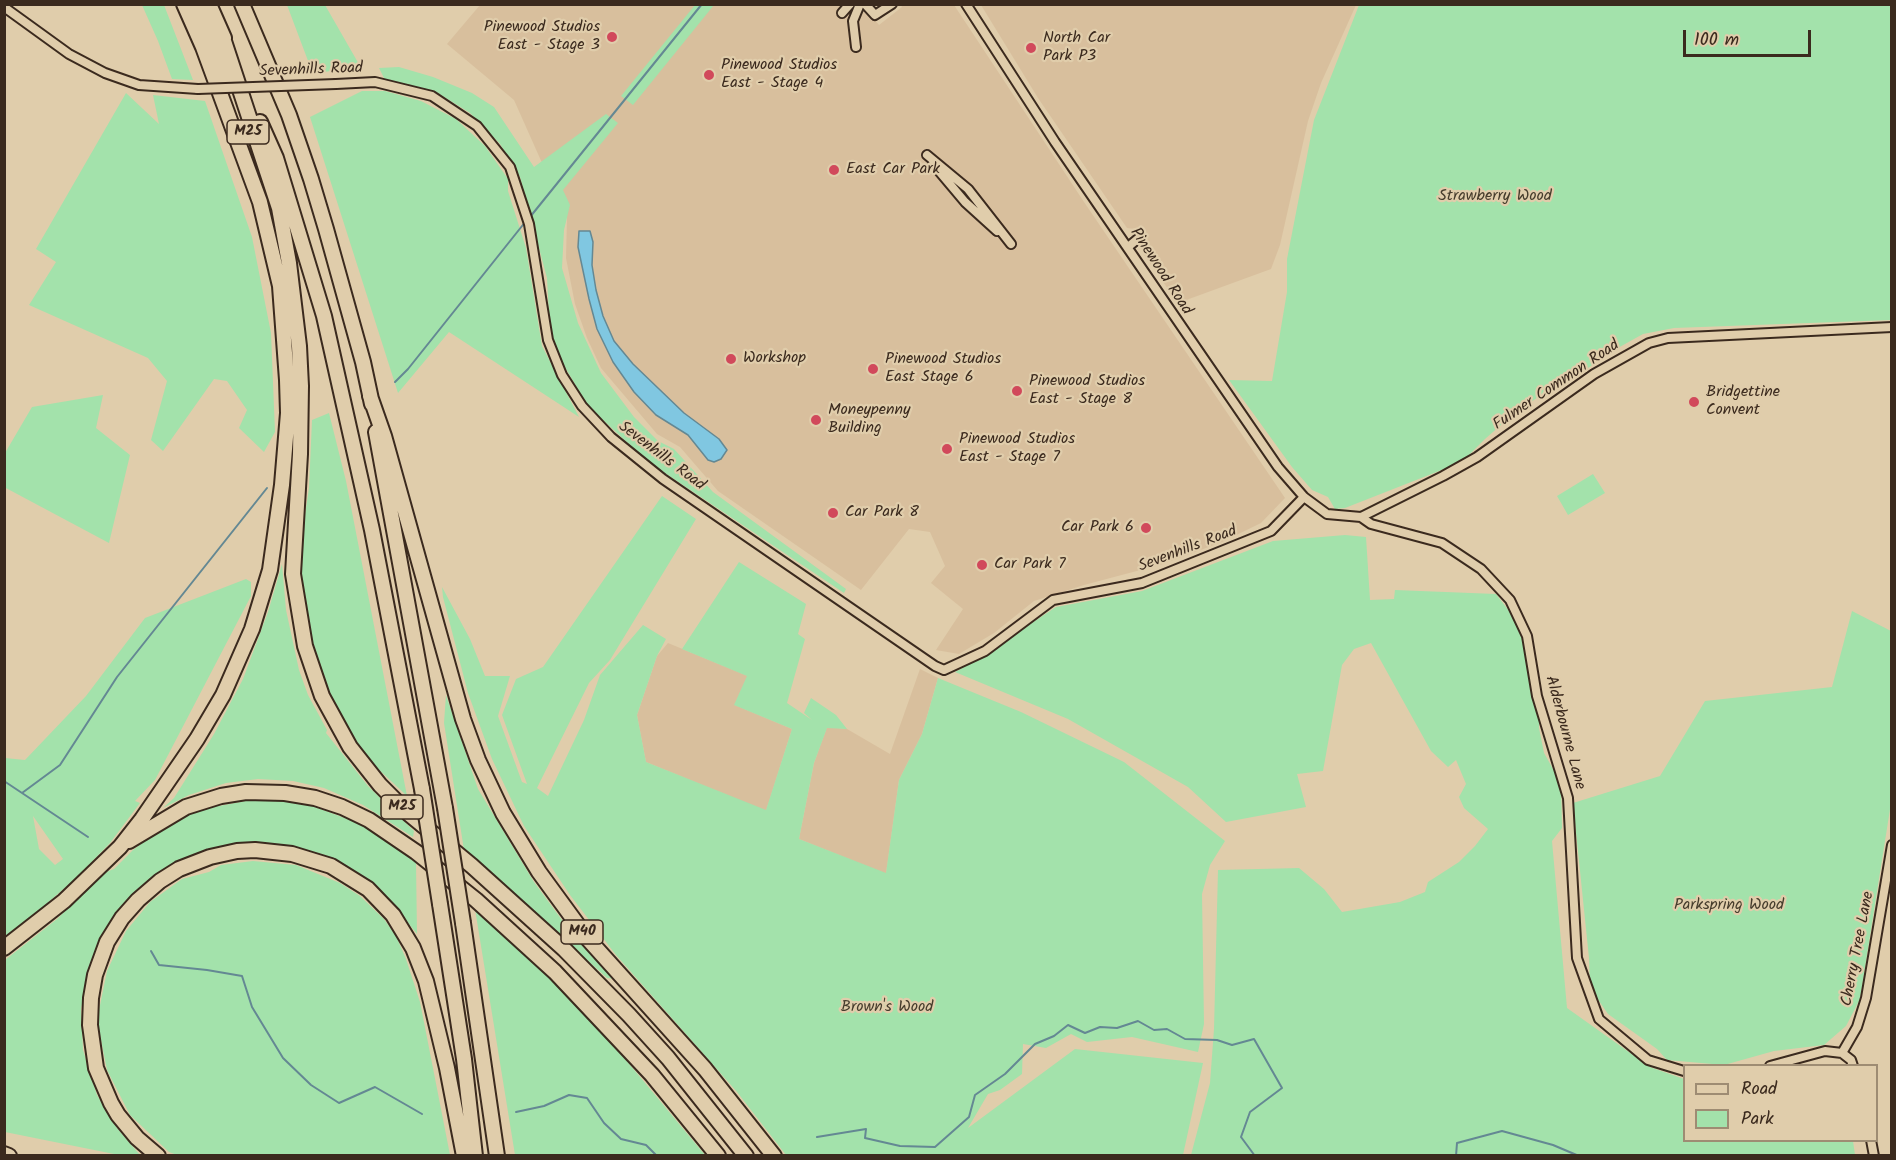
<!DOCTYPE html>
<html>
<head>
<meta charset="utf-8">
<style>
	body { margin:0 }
	#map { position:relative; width:1896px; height:1160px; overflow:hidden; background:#e0cdab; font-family:Kalam,sans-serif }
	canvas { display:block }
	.frame { position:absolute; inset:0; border:6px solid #3b2a1e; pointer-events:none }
	.legend { position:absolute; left:1683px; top:1064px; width:195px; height:78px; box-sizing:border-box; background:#e0cdab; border:2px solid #9e8c73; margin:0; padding:8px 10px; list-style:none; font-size:18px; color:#3b2a1e }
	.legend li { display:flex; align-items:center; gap:12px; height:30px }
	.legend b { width:30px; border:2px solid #9e8c73 }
	.scale { position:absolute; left:1683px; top:30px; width:128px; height:27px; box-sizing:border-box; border:3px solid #3b2a1e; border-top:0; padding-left:8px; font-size:18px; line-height:21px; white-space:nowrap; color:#3b2a1e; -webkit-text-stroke:4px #e0cdab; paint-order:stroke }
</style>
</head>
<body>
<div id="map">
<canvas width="1896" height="1160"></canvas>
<div class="frame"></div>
<ul class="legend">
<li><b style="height:8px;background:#e0cdab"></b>Road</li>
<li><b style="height:16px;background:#a3e2ab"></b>Park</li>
</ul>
<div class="scale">100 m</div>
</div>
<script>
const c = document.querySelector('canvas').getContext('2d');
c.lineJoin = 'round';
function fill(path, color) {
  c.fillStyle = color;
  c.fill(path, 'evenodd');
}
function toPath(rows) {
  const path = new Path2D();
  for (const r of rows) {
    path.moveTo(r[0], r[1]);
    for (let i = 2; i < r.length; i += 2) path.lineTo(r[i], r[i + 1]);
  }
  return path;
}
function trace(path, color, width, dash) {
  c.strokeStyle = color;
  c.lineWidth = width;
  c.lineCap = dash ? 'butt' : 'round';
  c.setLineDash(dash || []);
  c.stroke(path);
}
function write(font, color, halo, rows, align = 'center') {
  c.font = font + ' Kalam,sans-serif';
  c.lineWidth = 4.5;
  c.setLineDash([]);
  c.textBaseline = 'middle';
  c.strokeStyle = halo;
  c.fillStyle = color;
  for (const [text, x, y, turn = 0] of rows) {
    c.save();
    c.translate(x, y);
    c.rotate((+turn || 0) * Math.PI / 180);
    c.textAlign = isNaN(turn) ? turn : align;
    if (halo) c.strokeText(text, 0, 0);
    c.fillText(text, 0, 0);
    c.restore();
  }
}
fill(toPath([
	[856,4,870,14,879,25,902,7,901,5,954,5,1084,202,1285,498,1261,523,1222,542,1163,564,1084,585,1034,601,994,633,959,654,936,650,963,609,931,583,945,566,930,532,909,529,861,590,718,491,680,447,657,434,601,368,587,338,575,304,566,258,567,219,514,100,447,44,480,5],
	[981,5,1356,5,1321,83,1308,121,1280,245,1271,269,1178,303,1142,252,1145,244,1134,229,1127,228,1038,98],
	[668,643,748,676,735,705,792,729,766,811,646,762,637,715,657,656],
	[920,669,938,678,922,734,899,780,886,874,799,839,814,763,827,727,847,729,890,754]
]), '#d8bf9d');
fill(toPath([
	[142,5,164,5,193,80,172,79,158,41],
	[287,5,325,5,360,66,313,74],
	[695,5,714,5,633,105,621,96],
	[1359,5,1891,5,1891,320,1674,328,1643,334,1607,354,1580,374,1555,385,1510,417,1485,439,1462,462,1345,508,1335,509,1328,497,1312,490,1292,467,1229,380,1272,381,1287,292,1287,259,1314,120],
	[399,67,433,77,472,93,494,107,534,167,606,114,618,123,563,190,570,205,564,230,562,268,578,323,601,373,634,417,658,441,674,449,713,492,846,589,844,593,647,461,588,406,563,364,550,334,547,278,520,177,500,144,470,113,436,92,385,80,379,68],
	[362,91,385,91,421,101,456,119,485,146,508,179,508,191,526,248,542,346,579,417,449,332,398,393,310,117],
	[126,93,159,124,153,95,205,101,252,237,271,333,275,432,264,452,239,428,247,410,227,381,214,379,163,451,151,440,167,381,148,358,29,305,56,262,36,249],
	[103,395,96,428,130,455,109,543,4,487,5,453,32,407],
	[329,413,346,481,407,796,375,766,358,744,320,676,311,646,300,583,300,548,309,488,312,420],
	[1593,474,1605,493,1568,515,1557,496],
	[662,496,696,519,610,660,589,683,537,788,548,796,584,720,600,675,643,625,666,639,657,656,637,715,646,762,766,810,792,729,734,705,747,676,682,649,739,562,806,604,798,634,805,639,787,703,812,720,804,713,811,698,836,715,847,729,827,728,814,763,799,839,886,873,899,780,922,734,938,678,1021,712,1124,762,1225,841,1210,865,1202,894,1204,1024,1198,1052,1132,1037,1087,1042,1071,1034,1046,1048,1023,1044,1022,1074,1000,1090,988,1094,968,1128,1075,1049,1203,1063,1183,1155,786,1155,737,1092,616,955,570,895,524,826,492,759,468,693,443,597,442,587,470,639,485,676,510,676,498,716,522,782,527,784,502,715,516,679,543,667],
	[1345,535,1366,537,1370,600,1394,599,1395,590,1496,594,1519,624,1539,707,1539,728,1544,753,1561,783,1562,828,1552,841,1567,1008,1650,1067,1684,1079,1684,1140,1853,1141,1855,1155,1191,1155,1210,1083,1214,1029,1218,870,1299,868,1324,889,1342,912,1400,902,1425,892,1428,882,1459,862,1475,846,1488,829,1464,808,1459,797,1466,784,1456,760,1448,767,1431,751,1371,643,1354,649,1342,665,1323,771,1297,774,1306,807,1226,822,1188,787,1068,719,955,672,971,663,1056,607,1142,591,1273,541],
	[282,564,286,610,299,670,308,695,327,730,326,733,368,786,414,831,413,837,363,805,324,788,293,781,258,779,226,783,189,795,163,808,174,798,214,734,243,679,268,612],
	[246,579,251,582,251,596,155,780,135,801,140,803,110,843,74,880,29,919,5,936,5,758,25,760,86,696,145,618],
	[33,816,63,859,55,865,39,849],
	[1852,611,1891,631,1891,803,1860,999,1846,1026,1824,1045,1774,1051,1724,1065,1667,1060,1657,1049,1608,1014,1590,988,1589,958,1573,803,1660,776,1705,701,1832,687],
	[446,695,478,789,534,882,562,920,615,979,607,978,464,850,444,723],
	[256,799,299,801,369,827,416,863,417,934,387,897,363,878,325,855,298,848,269,844,236,844,203,852,165,870,132,896,108,927,89,969,81,1009,83,1050,97,1095,117,1128,140,1155,119,1155,5,1132,5,960,57,919,103,873,114,869,133,850,155,833,194,811,210,805,219,806],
	[253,861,296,865,340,883,360,896,384,919,396,936,406,959,420,1002,450,1155,177,1155,169,1152,130,1115,107,1070,97,1020,107,971,126,931,150,902,182,879,209,872,221,865],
	[475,909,544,972,616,1048,705,1155,515,1155]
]), '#a3e2ab');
const water = toPath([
	[579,231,590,231,593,242,592,265,596,290,603,316,614,341,633,364,684,413,719,439,727,450,721,459,714,462,708,460,688,435,656,415,634,392,613,362,597,329,589,299,578,247,579,231]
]);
fill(water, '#80c7e1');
trace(water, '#648893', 1.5);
trace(toPath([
	[530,217,702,4],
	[395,382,408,369,526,221],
	[4,781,88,837],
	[22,793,60,765,117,677,267,488],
	[151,951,159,965,207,970,242,976,252,1007,283,1058,311,1085,339,1103,375,1087,422,1114],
	[516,1112,544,1106,569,1095,587,1098,604,1123,621,1139,646,1145,657,1156],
	[817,1137,866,1129,865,1138,900,1146,935,1147,969,1117,975,1095,1005,1074,1035,1044,1054,1036,1068,1025,1085,1033,1100,1027,1117,1028,1138,1021,1154,1030,1167,1029,1185,1039,1217,1040,1232,1045,1254,1039,1282,1088,1250,1112,1241,1137,1255,1156],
	[1456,1156,1457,1143,1502,1131,1553,1145,1579,1156]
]), '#648893', 2);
const street = toPath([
	[865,4,875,15,892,4],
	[966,4,1055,142,1278,467,1304,497,1327,514,1361,517,1443,476,1477,457,1594,374,1649,343,1668,338,1892,327],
	[4,7,69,54,105,73,139,85,198,89],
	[842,13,850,4],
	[856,47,853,21,860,4],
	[336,84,375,82,432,96,477,126,510,167,529,224,548,340,562,375,582,406,611,437,663,479,935,666,944,670,985,651,1053,600,1142,583,1271,531,1304,497],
	[927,155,968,189,1011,244],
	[933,164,965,202,997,231],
	[1128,247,1140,237],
	[1361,517,1371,524,1442,543,1481,569,1510,600,1527,636,1537,696,1568,798,1577,958,1599,1019,1648,1060,1684,1071],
	[1842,1053,1857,1027,1866,998,1892,845],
	[1770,1066,1825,1051,1842,1053,1851,1060,1853,1066],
	[1871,1140,1874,1156]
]);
const highway = toPath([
	[198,4,228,79],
	[209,4,224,38],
	[242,4,289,115,311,179,326,229,363,362,372,404],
	[221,32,279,208,289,263,299,346,301,386,300,454,293,574,305,646,322,696,350,747,380,785,408,813,472,866,564,949,629,1015,668,1058,746,1156],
	[260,122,276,158,324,316,372,530,422,789],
	[370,396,384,436,463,719,478,760,503,813,539,872,588,939,705,1069,774,1156],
	[376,432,445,808],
	[129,841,186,807,221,796,246,792,285,793,315,798,342,807,369,820,416,852,476,900,555,972,652,1075,718,1156],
	[440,904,464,1059,475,1156],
	[463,923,497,1156],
	[4,948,64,901,120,847,142,819,197,739,223,695,252,629,270,570,282,485,288,413,287,380,280,286,260,202,203,47,184,4],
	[4,1154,9,1156],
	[158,1156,137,1138,118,1115,111,1103,96,1068,90,1025,91,998,95,975,107,942,122,918,138,900,160,881,179,869,210,857,237,851,255,850,292,854,331,866,368,889,393,915,413,948,426,981,447,1068,464,1156]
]);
trace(street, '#3b2a1e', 12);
trace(highway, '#3b2a1e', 18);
trace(street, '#e0cdab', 8);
trace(highway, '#e0cdab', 14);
const streetBridge = toPath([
	[198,89,336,84]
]);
const highwayBridge = toPath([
	[422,789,440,904],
	[445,808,463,923]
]);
trace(streetBridge, '#3b2a1e', 12, []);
trace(highwayBridge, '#3b2a1e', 18, []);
trace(streetBridge, '#e0cdab', 8);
trace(highwayBridge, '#e0cdab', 14);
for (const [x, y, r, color] of [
	[612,37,6,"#d1495b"],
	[1031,48,6,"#d1495b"],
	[709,75,6,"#d1495b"],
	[834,170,6,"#d1495b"],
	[731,359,6,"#d1495b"],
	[873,369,6,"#d1495b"],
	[1017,391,6,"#d1495b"],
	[1694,402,6,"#d1495b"],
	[816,420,6,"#d1495b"],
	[947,449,6,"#d1495b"],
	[833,513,6,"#d1495b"],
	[1146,528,6,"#d1495b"],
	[982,565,6,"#d1495b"]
]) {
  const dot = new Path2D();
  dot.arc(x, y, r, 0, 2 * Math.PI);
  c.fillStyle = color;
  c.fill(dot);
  trace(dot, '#e0cdab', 2);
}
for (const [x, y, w] of [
	[248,132,42],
	[402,807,42],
	[582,932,42]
]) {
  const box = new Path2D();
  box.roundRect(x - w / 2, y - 12, w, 24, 4.5);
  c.fillStyle = '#e0cdab';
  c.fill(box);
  trace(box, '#3b2a1e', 1.5);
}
write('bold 15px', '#3b2a1e', null, [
	["M25",248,132],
	["M25",402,807],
	["M40",582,932]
]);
write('16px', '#3b2a1e', '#e0cdab', [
	["Pinewood Studios",600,28,"right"],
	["East - Stage 3",600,46,"right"],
	["North Car",1043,39],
	["Park P3",1043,57],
	["Pinewood Studios",721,66],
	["East - Stage 4",721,84],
	["East Car Park",846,170],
	["Workshop",743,359],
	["Pinewood Studios",885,360],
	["East Stage 6",885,378],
	["Pinewood Studios",1029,382],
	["East - Stage 8",1029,400],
	["Bridgettine",1706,393],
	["Convent",1706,411],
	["Moneypenny",828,411],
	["Building",828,429],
	["Pinewood Studios",959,440],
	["East - Stage 7",959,458],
	["Car Park 8",845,513],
	["Car Park 6",1134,528,"right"],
	["Car Park 7",994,565]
], 'left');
write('16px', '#3b2a1e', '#e0cdab', [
	["Sevenhills Road",311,71,-2],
	["Pinewood Road",1160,272,57],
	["Fulmer Common Road",1557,386,-34],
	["Sevenhills Road",661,457,37],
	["Sevenhills Road",1188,550,-21],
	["Alderbourne Lane",1564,733,75],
	["Cherry Tree Lane",1859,949,-79]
]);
write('16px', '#453c2c', '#e0cdab', [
	["Strawberry Wood",1495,197],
	["Parkspring Wood",1729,906],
	["Brown's Wood",887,1008]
]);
</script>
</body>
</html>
